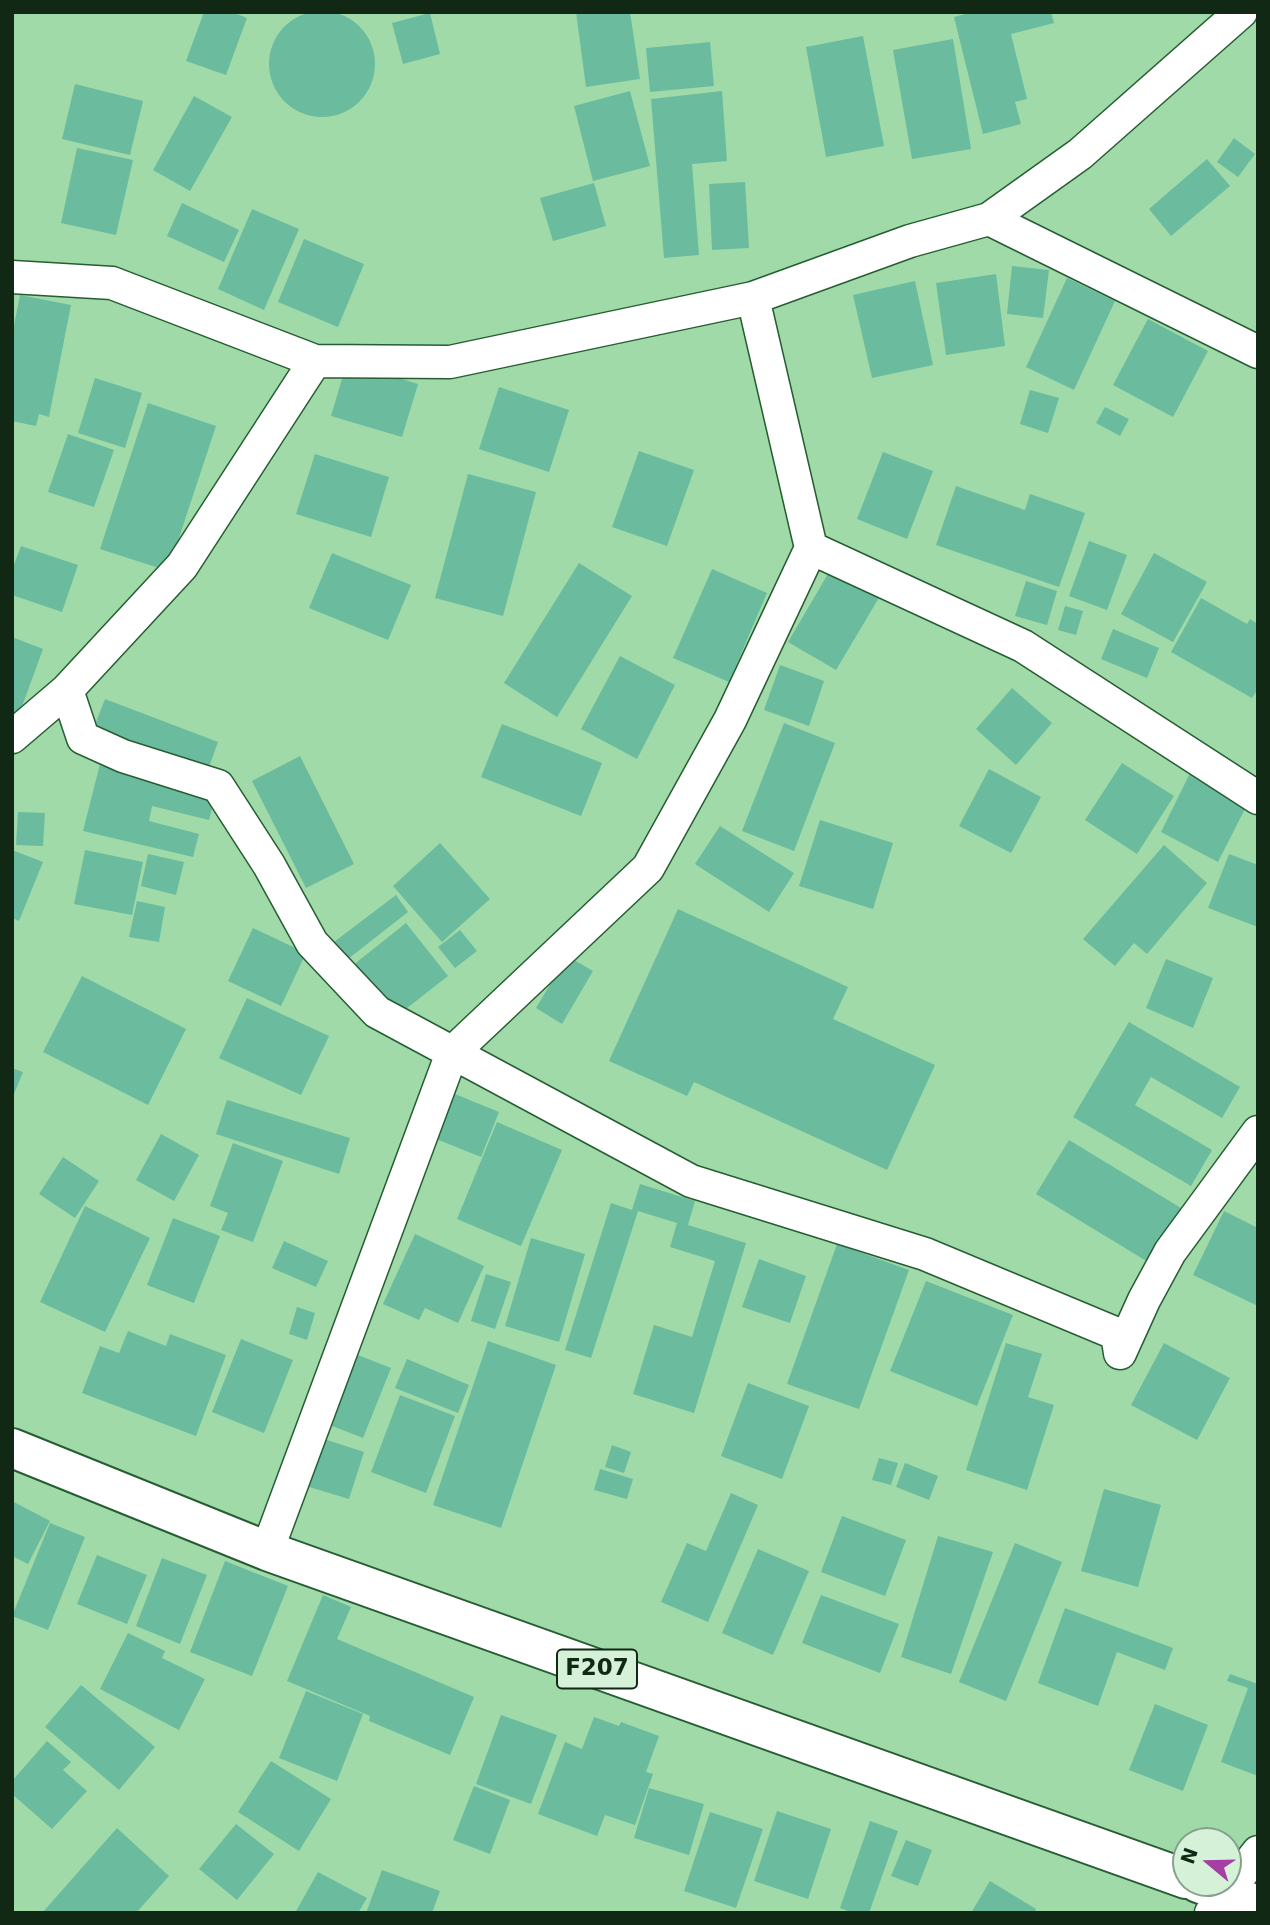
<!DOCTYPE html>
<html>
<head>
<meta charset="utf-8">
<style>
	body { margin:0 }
	#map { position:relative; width:1270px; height:1925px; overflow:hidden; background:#9fdaa8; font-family:"DejaVu Sans",sans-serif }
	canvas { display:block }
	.frame { position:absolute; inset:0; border:14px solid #112815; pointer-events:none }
	.north { position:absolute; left:1172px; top:1827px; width:70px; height:70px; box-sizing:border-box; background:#d5f2d9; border:2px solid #87a18b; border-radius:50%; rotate:289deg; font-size:19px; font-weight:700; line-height:28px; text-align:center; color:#112815 }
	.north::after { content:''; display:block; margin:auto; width:24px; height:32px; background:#a53fa3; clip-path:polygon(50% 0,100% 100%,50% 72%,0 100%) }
</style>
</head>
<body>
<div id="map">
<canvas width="1270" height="1925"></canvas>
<div class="frame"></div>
<div class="north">N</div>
</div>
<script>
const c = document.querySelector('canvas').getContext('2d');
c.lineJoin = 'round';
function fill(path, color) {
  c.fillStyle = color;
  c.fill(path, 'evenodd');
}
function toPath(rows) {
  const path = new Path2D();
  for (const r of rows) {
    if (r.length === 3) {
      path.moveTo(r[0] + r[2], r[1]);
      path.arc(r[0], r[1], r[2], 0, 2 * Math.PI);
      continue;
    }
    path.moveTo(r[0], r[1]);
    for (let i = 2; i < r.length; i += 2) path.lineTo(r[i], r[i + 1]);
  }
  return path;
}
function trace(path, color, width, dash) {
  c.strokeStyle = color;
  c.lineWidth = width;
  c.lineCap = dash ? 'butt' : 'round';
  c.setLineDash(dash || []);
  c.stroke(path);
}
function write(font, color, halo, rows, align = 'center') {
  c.font = font + ' "DejaVu Sans",sans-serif';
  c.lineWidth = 5;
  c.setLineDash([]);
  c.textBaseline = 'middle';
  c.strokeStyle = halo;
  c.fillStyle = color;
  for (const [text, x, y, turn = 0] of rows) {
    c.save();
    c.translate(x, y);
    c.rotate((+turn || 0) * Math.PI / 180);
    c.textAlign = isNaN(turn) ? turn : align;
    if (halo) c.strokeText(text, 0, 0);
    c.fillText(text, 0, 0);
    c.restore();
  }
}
fill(toPath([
	[322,64,53],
	[204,12,232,12,247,18,226,75,186,61],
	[576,12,630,12,640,79,586,87],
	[973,12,1051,12,1054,23,1011,34,1027,99,1015,102,1021,124,983,134,954,17],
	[430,13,440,54,403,64,392,23],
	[863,36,884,146,826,157,806,47],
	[953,39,971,149,912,159,893,50],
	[710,42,714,86,650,92,646,48],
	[75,84,143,101,130,155,62,139],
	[630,91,650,166,593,181,574,106],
	[722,91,727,161,692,164,699,255,664,258,651,99],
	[194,96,232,117,190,191,153,170],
	[1234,138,1255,154,1238,177,1217,162],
	[77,148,133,160,116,235,61,223],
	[1207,159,1230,186,1171,236,1149,209],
	[745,182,749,248,712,250,709,184],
	[594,183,606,226,553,241,540,198],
	[182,203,239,230,224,262,167,236],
	[252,209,299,229,264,310,218,289],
	[304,239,364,264,338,327,278,302],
	[1012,266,1049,270,1043,318,1007,314],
	[996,274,1005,346,946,355,936,283],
	[1067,278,1115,301,1074,390,1026,367],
	[915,281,933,365,872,378,853,295],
	[20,295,71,305,49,417,39,414,36,426,12,421,12,335],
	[1148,319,1208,351,1173,417,1113,385],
	[347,362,418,384,402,437,331,416],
	[95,378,142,393,125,448,78,433],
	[499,387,569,410,549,472,479,449],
	[1030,390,1059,398,1048,433,1020,424],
	[148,403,216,426,168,571,100,549],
	[1105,407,1129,419,1120,436,1096,423],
	[68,434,114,450,94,507,48,492],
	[639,451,694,470,667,546,612,527],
	[883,452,933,471,907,539,857,519],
	[315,454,389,477,371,537,296,514],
	[468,474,536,492,503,616,435,598],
	[956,486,1025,510,1030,494,1085,513,1059,587,936,545],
	[1089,541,1127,555,1107,610,1069,596],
	[21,546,78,565,62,612,12,595,12,570],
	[332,553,411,585,388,640,309,608],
	[1154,553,1207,582,1173,642,1121,614],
	[579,563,632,596,557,717,504,683],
	[832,567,880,596,836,670,788,642],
	[712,569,767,593,729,682,673,658],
	[1026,581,1057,591,1047,625,1015,616],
	[1201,598,1247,624,1250,619,1258,624,1258,689,1252,698,1171,652],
	[1065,606,1083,611,1076,635,1058,630],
	[1113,629,1159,648,1147,678,1101,659],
	[12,637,43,649,16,723,12,722],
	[620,656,675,685,637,759,581,729],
	[780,665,824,681,809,726,764,710],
	[1012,688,1052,723,1016,765,976,729],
	[105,699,218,742,205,778,91,735],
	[784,723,835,743,794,851,742,831],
	[502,724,602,763,581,816,481,777],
	[102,756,217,788,209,820,152,806,149,821,199,834,193,857,83,831],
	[300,756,354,864,306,888,252,781],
	[1122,763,1174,796,1137,854,1085,820],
	[1194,765,1252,795,1218,862,1161,832],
	[989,769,1041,797,1011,853,959,826],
	[18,812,45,813,43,846,16,845],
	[820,820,893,843,873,909,799,886],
	[720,826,794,873,769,912,695,864],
	[440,843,490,899,442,942,393,886],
	[1164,845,1207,883,1147,954,1134,943,1115,966,1083,939],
	[12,850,43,862,19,921,12,918],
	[85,850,143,862,132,915,74,904],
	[148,854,184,862,176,895,141,886],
	[1229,854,1258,865,1258,927,1208,908],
	[396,895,408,912,348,959,334,942],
	[137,901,165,907,159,942,129,937],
	[678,909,848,987,833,1019,935,1065,887,1170,694,1082,687,1096,609,1061],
	[406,923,448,976,393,1019,352,966],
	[253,928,306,953,281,1006,228,981],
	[460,930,477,951,455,968,438,947],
	[567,956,593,971,562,1024,536,1008],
	[1166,959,1213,978,1193,1028,1146,1008],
	[82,976,186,1029,148,1105,43,1052],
	[247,998,329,1036,301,1095,219,1058],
	[1129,1022,1240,1087,1222,1118,1151,1077,1135,1105,1212,1150,1191,1186,1073,1117],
	[12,1068,23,1072,12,1099],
	[455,1094,499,1112,481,1157,436,1139],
	[227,1100,350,1138,339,1174,216,1134],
	[497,1122,562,1150,521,1246,457,1219],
	[161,1134,199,1155,174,1201,136,1180],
	[1069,1140,1181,1208,1148,1262,1036,1194],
	[233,1143,283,1161,253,1242,221,1230,228,1213,210,1206],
	[63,1157,99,1181,75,1218,39,1194],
	[640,1184,695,1201,688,1225,746,1243,694,1413,633,1394,654,1325,692,1337,715,1261,670,1247,677,1223,638,1211,591,1358,565,1350,611,1203,632,1210],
	[85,1206,150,1238,105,1332,40,1302],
	[1224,1211,1258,1228,1258,1306,1193,1275],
	[173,1218,220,1236,194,1303,147,1285],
	[415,1234,484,1266,458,1323,425,1308,419,1320,383,1304],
	[531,1238,585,1254,559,1342,505,1326],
	[284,1241,328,1261,316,1287,272,1268],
	[837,1244,909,1270,859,1409,787,1384],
	[759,1259,806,1276,790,1323,742,1307],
	[486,1274,511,1282,495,1329,471,1321],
	[926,1281,1013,1315,977,1406,890,1371],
	[297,1307,315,1313,307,1340,289,1334],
	[128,1331,166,1346,170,1334,226,1355,196,1436,82,1393,100,1346,119,1353],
	[241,1339,293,1360,264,1433,212,1412],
	[488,1341,556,1365,501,1528,433,1505],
	[1006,1343,1042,1354,1028,1397,1054,1405,1027,1490,966,1470],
	[1164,1343,1230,1378,1197,1440,1131,1405],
	[345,1350,391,1368,363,1438,317,1420],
	[407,1359,469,1385,458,1413,395,1388],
	[748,1383,809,1406,782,1479,721,1456],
	[400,1395,455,1416,426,1493,371,1472],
	[321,1438,364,1452,349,1499,306,1486],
	[612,1445,631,1452,624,1473,605,1467],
	[879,1458,898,1463,891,1485,872,1480],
	[905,1463,938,1476,929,1500,896,1487],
	[600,1469,633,1479,627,1499,594,1490],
	[1104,1489,1161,1505,1138,1587,1081,1571],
	[731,1493,758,1505,708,1622,661,1602,687,1543,706,1551],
	[12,1501,50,1521,28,1564,12,1556],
	[842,1516,906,1540,885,1596,821,1572],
	[50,1523,85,1537,48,1630,12,1616],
	[938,1536,993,1552,951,1674,901,1657],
	[1015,1543,1062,1562,1006,1701,959,1682],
	[758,1549,809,1571,773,1655,722,1633],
	[97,1555,147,1575,127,1624,77,1604],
	[162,1558,207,1575,180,1644,136,1626],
	[225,1561,288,1586,252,1676,190,1652],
	[323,1595,351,1607,337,1639,474,1697,450,1755,369,1721,370,1716,287,1681],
	[821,1595,899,1624,880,1673,802,1643],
	[1065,1608,1173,1648,1165,1670,1117,1652,1098,1706,1038,1683],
	[128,1633,165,1651,162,1658,205,1679,179,1730,100,1689],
	[1230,1674,1258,1684,1258,1776,1221,1762,1248,1688,1227,1681],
	[81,1685,155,1747,119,1790,45,1727],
	[306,1691,363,1714,337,1781,279,1758],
	[1155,1704,1208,1725,1183,1791,1129,1770],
	[501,1715,557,1735,531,1804,476,1784],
	[594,1717,619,1726,621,1722,659,1736,646,1772,653,1774,635,1825,605,1815,597,1836,538,1814,565,1742,582,1749],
	[47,1741,71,1762,63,1770,87,1791,52,1829,12,1794,12,1781],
	[271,1761,331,1799,299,1851,238,1812],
	[474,1786,510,1800,490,1854,453,1840],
	[649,1788,704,1804,689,1855,634,1838],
	[777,1811,831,1829,808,1899,754,1881],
	[710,1812,763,1829,736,1908,684,1891],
	[870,1821,898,1831,869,1913,853,1913,840,1908],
	[236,1824,274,1854,237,1900,199,1869],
	[117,1828,169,1876,136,1913,42,1913],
	[906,1840,932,1850,918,1886,891,1876],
	[382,1870,440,1891,432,1913,366,1913],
	[318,1872,367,1898,358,1913,295,1913],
	[990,1881,1036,1909,1034,1913,971,1913]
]), '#6bbc9e');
const street = toPath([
	[989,219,1258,352],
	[12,277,112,283,315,361,450,362,753,298,910,241,989,219,1080,154,1241,12],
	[811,548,1023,646,1258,798],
	[67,690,83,738,123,756,218,786,269,865,312,943,377,1012,691,1181,925,1254,1117,1334,1120,1353],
	[12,737,67,690,182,566,315,361],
	[1120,1353,1144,1300,1170,1252,1258,1132],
	[267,1551,452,1053,648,868,730,720,811,548,753,298],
	[1211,1913,1258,1852]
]);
const primary = toPath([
	[12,1448,267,1551,1186,1879],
	[1198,1883,1258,1905]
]);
trace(street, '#265d32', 35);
trace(primary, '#265d32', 42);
trace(street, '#fff', 32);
trace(primary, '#fff', 38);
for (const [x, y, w] of [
	[597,1669,80]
]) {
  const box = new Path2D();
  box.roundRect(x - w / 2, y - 19.5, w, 39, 5);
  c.fillStyle = '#d5f2d9';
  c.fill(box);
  trace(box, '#112815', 2);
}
write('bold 23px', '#112815', null, [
	["F207",597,1669]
]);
</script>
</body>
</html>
